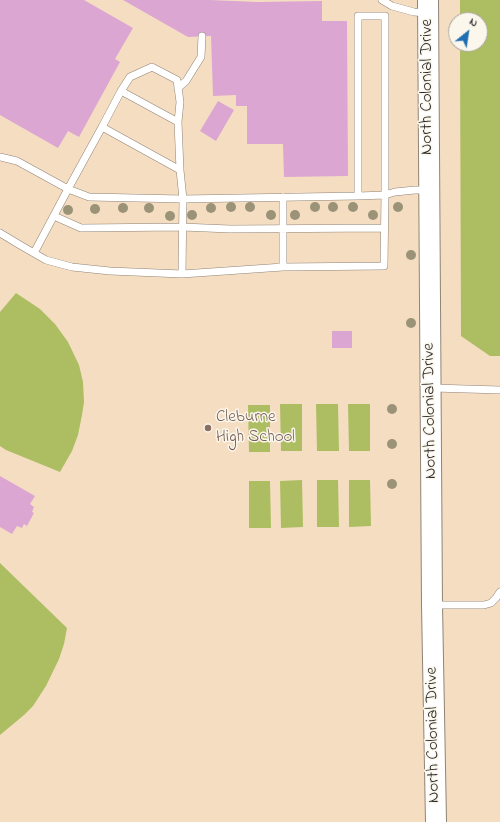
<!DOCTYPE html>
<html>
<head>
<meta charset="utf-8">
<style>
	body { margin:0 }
	#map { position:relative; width:500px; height:822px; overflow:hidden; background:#f5ddc2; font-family:"Indie Flower",sans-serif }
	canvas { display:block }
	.north { position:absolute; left:448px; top:12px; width:40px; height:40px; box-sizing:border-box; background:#fbf7ec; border:1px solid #a8a59f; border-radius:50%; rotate:30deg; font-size:11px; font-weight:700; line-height:16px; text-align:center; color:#2b2b2b }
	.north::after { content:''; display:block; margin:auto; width:14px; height:18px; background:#1f6fb2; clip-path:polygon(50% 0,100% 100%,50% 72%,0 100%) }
</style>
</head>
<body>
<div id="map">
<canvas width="500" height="822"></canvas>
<div class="north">N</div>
</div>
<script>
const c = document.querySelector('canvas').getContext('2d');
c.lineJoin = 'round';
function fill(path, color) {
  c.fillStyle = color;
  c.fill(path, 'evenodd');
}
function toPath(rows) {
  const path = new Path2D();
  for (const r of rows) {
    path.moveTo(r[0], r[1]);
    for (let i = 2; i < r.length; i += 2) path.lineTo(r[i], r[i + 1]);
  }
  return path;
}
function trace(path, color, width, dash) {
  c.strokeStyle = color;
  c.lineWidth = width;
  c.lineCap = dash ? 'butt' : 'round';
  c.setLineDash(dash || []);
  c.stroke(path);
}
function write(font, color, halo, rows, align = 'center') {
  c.font = font + ' "Indie Flower",sans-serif';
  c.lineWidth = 3;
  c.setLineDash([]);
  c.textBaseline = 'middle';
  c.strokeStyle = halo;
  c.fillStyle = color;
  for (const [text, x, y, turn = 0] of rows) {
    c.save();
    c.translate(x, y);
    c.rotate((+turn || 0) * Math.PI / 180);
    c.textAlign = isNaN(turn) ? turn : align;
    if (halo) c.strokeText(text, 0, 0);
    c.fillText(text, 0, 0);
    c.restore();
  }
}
fill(toPath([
	[460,0,500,0,500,356,490,356,461,336,460,44,480,44,480,20,460,20],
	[16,293,40,309,55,324,68,342,79,365,83,382,84,402,82,415,78,435,72,451,60,472,6,450,0,446,0,312],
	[280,404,302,404,302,451,281,451],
	[316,404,338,404,339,451,317,451],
	[348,404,370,404,370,451,349,451],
	[248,405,270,405,270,452,249,452],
	[302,480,303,527,281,528,280,481],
	[317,480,338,480,339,527,317,527],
	[349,480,370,480,371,526,349,527],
	[249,481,270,481,271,528,249,528],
	[0,563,67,628,64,644,59,659,46,686,33,706,24,715,0,735]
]), '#adbe62');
fill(toPath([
	[0,0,84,0,133,28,115,59,120,62,79,137,68,131,58,148,0,115],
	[123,0,210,0,257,2,322,1,322,21,347,21,348,176,284,177,283,144,247,144,247,106,236,106,236,95,213,96,211,36,188,37],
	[218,101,234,110,216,141,200,131],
	[332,331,352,331,352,348,332,348],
	[0,476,35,496,30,504,34,507,32,512,34,513,27,526,24,524,22,528,17,526,12,534,0,527]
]), '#dca6d3');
const lane = toPath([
	[382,0,392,6,414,12,427,13],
	[178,88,186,81,201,57,202,36],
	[121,91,130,77,152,67,177,80,180,102,178,122],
	[102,127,121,91,178,122,180,170],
	[0,157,17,161,68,189,89,197,183,199,358,196,385,195,395,192,415,190,428,190],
	[283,197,283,267],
	[54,216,81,228,182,227,230,229,384,228],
	[0,233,20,245,46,260,72,267,110,271,182,274],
	[34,253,68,189,102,127,180,170,183,199,182,274,283,267,384,266,385,195,385,16,358,16,358,196],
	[433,388,500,390],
	[432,605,484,605,491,603,496,598,500,592]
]);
const secondary = toPath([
	[428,0,432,605,436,822]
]);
trace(lane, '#908476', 8);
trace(secondary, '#908476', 22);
trace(lane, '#fff', 7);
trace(secondary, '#fff', 20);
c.fillStyle = '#9b9378';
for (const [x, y] of [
	[231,207],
	[250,207],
	[315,207],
	[333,207],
	[353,207],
	[398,207],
	[123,208],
	[149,208],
	[211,208],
	[95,209],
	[68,210],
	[192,215],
	[271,215],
	[295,215],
	[373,215],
	[170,216],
	[411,255],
	[411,323],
	[392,409],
	[392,444],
	[392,484]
]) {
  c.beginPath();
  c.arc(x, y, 5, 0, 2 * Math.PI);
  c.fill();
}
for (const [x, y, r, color] of [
	[208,428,4,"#8d6e63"]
]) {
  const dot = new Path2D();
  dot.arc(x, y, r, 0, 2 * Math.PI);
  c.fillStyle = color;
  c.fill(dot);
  trace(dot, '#fbf7ec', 1.5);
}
write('17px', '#2b2b2b', '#fbf7ec', [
	["North Colonial Drive",428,87,-90],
	["North Colonial Drive",431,411,-91],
	["North Colonial Drive",434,735,-91]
]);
write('17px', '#785e54', '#fbf7ec', [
	["Cleburne",216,418],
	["High School",216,438]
], 'left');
</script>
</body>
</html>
